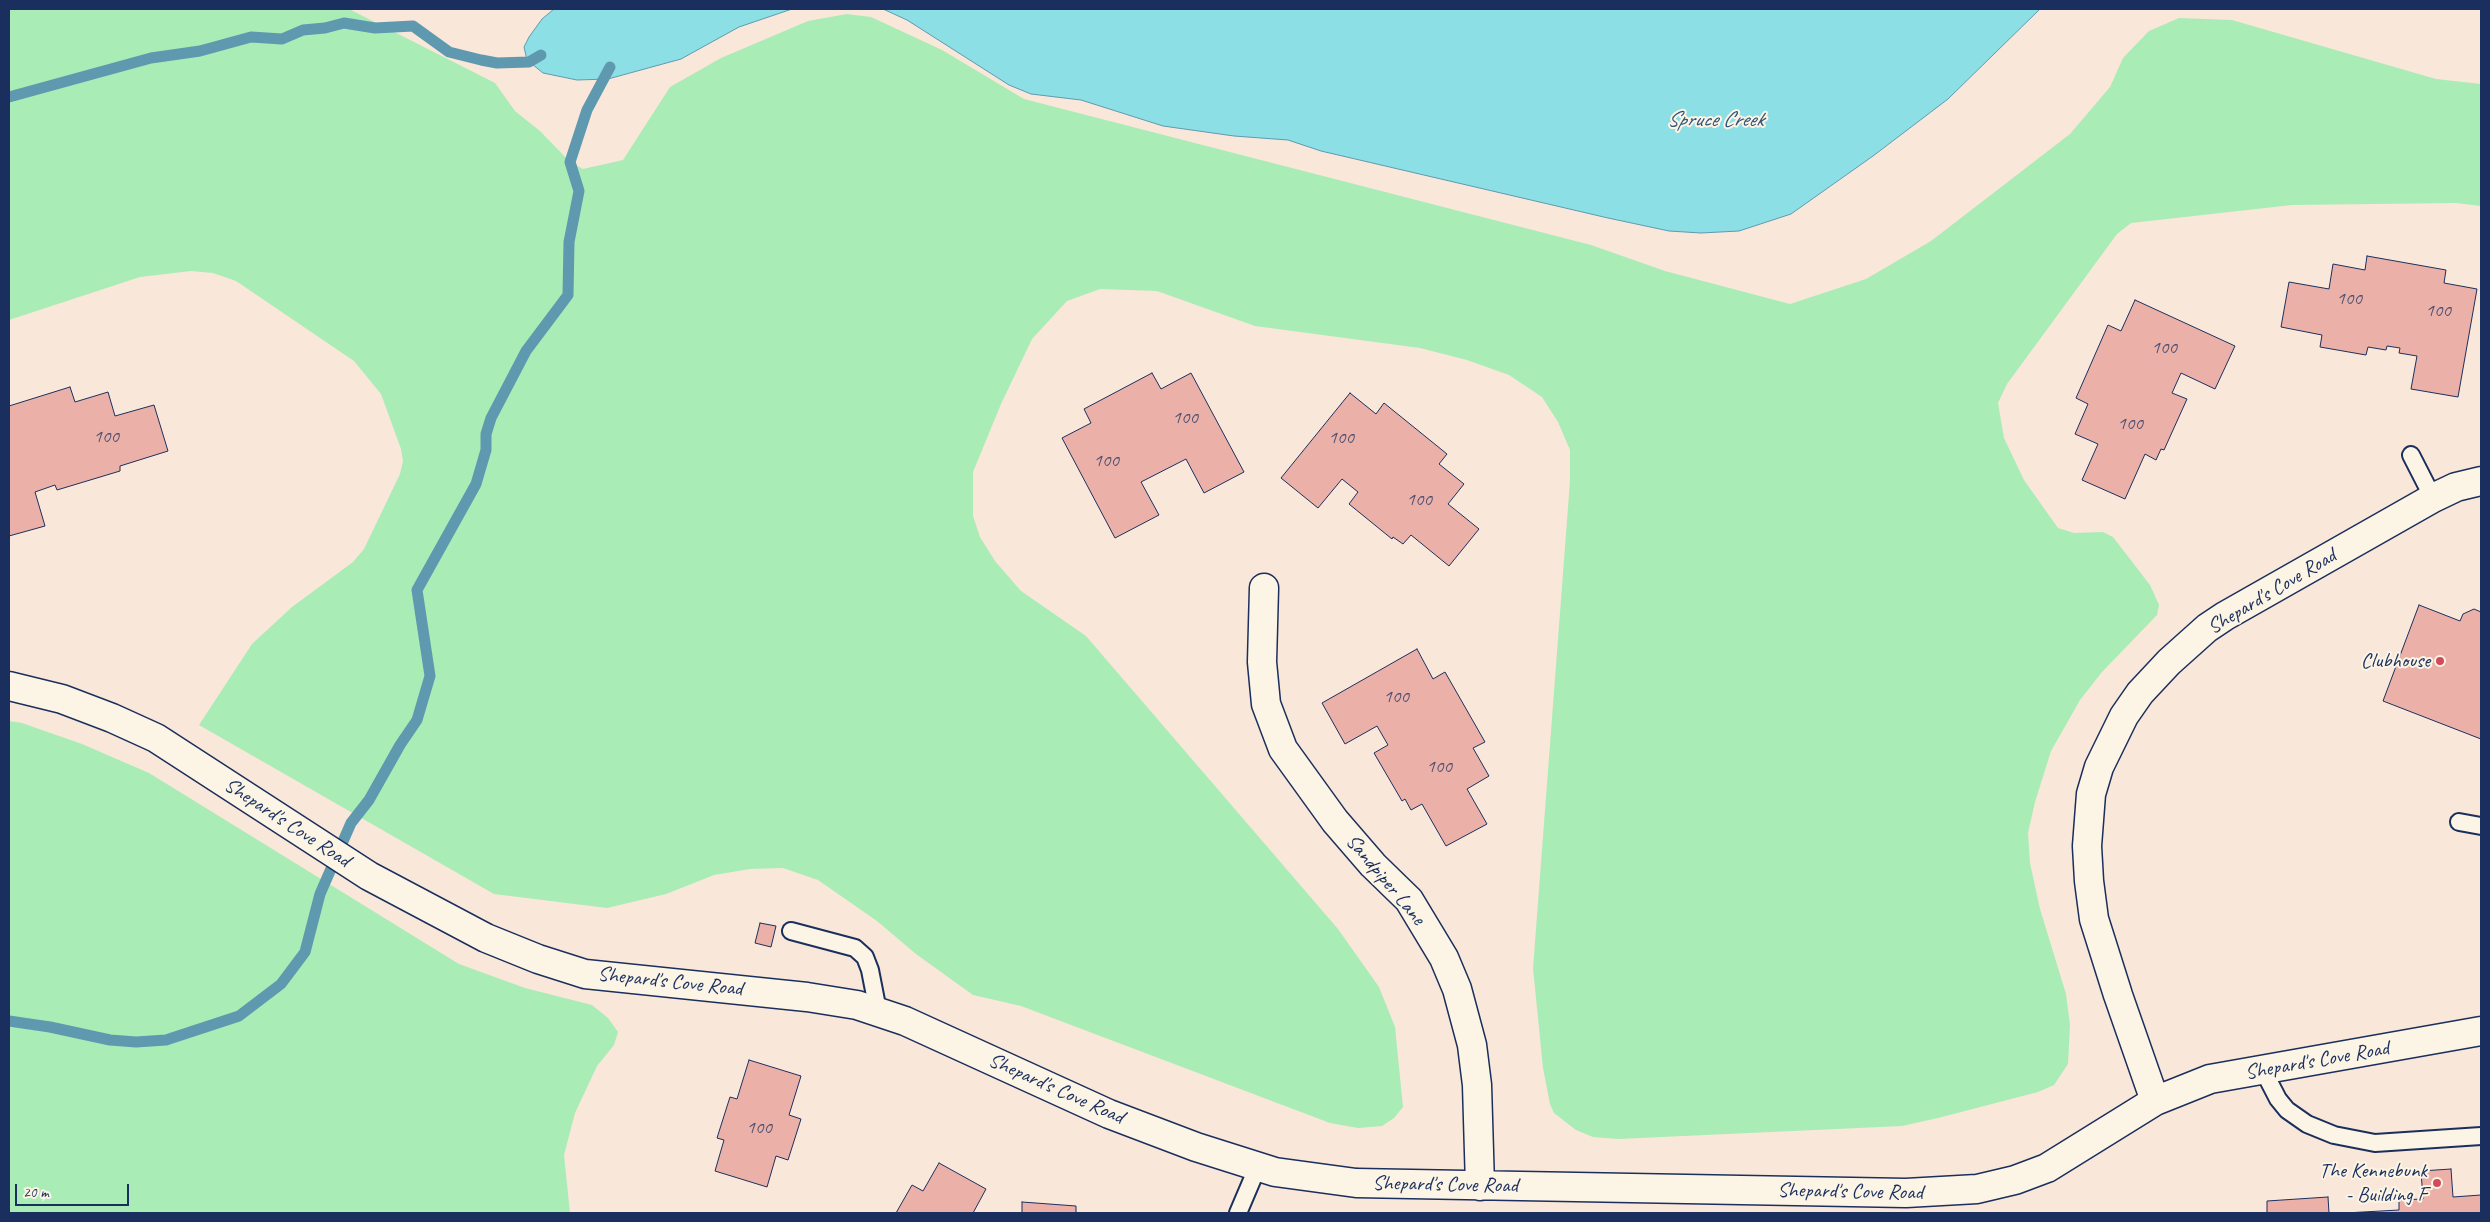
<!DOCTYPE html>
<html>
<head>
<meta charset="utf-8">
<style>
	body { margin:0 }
	#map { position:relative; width:2490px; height:1222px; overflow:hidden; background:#f9e7d9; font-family:Caveat,sans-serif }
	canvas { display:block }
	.frame { position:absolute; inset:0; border:10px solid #1b2f5e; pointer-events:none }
	.scale { position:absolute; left:15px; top:1184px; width:114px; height:22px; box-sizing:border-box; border:2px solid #1b2f5e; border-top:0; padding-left:6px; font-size:15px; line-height:18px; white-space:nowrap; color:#1b2f5e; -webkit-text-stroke:4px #fcf5e5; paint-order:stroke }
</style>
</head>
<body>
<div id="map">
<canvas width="2490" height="1222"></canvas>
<div class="frame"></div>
<div class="scale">20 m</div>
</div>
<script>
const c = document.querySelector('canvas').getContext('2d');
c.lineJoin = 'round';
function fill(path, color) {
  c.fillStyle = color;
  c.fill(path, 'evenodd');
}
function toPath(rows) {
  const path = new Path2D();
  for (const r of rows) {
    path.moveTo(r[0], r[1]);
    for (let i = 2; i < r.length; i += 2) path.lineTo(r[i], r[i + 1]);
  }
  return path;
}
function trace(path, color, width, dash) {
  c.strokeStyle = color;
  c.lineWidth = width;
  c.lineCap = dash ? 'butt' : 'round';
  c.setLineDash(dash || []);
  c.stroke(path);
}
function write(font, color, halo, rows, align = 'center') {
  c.font = font + ' Caveat,sans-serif';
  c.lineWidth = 4;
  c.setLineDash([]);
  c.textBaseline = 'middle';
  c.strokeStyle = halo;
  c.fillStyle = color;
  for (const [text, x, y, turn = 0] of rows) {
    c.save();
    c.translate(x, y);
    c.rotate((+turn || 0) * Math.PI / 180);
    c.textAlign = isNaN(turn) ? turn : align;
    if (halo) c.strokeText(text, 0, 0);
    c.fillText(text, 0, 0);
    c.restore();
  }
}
fill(toPath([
	[9,9,349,9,495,83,515,111,540,131,570,162,583,169,623,160,670,87,721,58,808,21,847,14,871,17,942,50,1024,99,1591,245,1665,271,1790,304,1866,279,1931,241,2070,134,2110,87,2123,58,2149,31,2179,18,2232,20,2436,79,2481,84,2481,206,2456,203,2292,205,2131,223,2117,234,2007,384,1998,403,2004,438,2024,480,2058,528,2074,533,2103,532,2113,537,2150,585,2159,605,2157,615,2102,672,2080,700,2051,751,2035,802,2028,833,2030,863,2040,909,2066,994,2070,1025,2068,1064,2054,1085,2038,1092,1938,1118,1902,1126,1618,1139,1593,1137,1576,1130,1554,1113,1550,1104,1543,1068,1533,968,1570,481,1570,450,1558,422,1542,397,1509,375,1467,360,1420,348,1255,326,1157,291,1100,289,1067,301,1032,339,1001,404,973,472,973,516,980,537,995,561,1021,591,1086,636,1338,929,1379,987,1395,1027,1403,1107,1394,1118,1382,1126,1358,1128,1330,1123,1021,1006,973,995,916,954,877,921,818,880,783,868,750,869,714,875,666,894,607,908,494,894,199,725,252,644,292,607,353,562,364,549,400,474,403,461,401,449,381,394,354,361,236,281,213,273,191,271,140,277,9,320],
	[9,721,22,723,82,744,149,773,459,964,525,988,592,1005,608,1018,618,1032,614,1045,597,1066,575,1113,564,1155,570,1213,9,1213]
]), '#aaecb6');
const water = toPath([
	[554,9,792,9,739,27,681,59,608,79,577,80,543,73,527,60,524,47,529,37,542,19,554,9],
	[883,9,2040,9,1948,99,1873,156,1791,214,1739,231,1701,233,1669,231,1608,218,1321,151,1288,140,1234,136,1163,126,1081,100,1031,94,1009,85,907,20,883,9]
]);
fill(water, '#8ddfe6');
trace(water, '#5f99b0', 1);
trace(toPath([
	[9,97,151,58,200,51,251,37,282,39,303,30,325,28,344,23,375,28,413,26,449,52,481,60,497,63,529,62,541,55],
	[9,1021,50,1027,110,1040,136,1042,166,1040,239,1016,281,984,305,952,320,894,351,823,369,800,400,745,417,720,430,676,417,590,476,484,486,450,486,434,491,418,526,351,568,295,569,242,579,191,570,162,587,110,610,67]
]), '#5f99b0', 11);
const building = toPath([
	[2367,256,2446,270,2444,283,2477,289,2458,397,2411,389,2417,356,2399,353,2400,348,2387,346,2386,350,2368,347,2366,355,2320,347,2322,335,2281,327,2289,282,2329,289,2333,264,2365,270,2367,256],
	[2135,300,2235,346,2215,389,2181,373,2172,393,2187,399,2164,450,2161,449,2156,460,2145,454,2125,499,2082,480,2098,444,2075,434,2088,404,2076,398,2108,325,2121,331,2135,300],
	[1152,373,1161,389,1191,373,1244,472,1204,493,1186,459,1141,482,1159,515,1115,538,1062,438,1091,423,1084,409,1152,373],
	[70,387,75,402,108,392,115,416,154,405,168,451,120,466,120,471,57,490,55,485,35,492,45,526,9,536,9,406,70,387],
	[1350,393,1376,414,1384,403,1447,454,1439,464,1464,484,1448,504,1479,529,1449,566,1411,535,1403,544,1393,537,1392,539,1349,504,1358,492,1342,479,1318,508,1281,478,1350,393],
	[2419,605,2460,621,2463,614,2474,609,2481,612,2481,739,2383,701,2419,605],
	[1417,649,1433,679,1445,672,1485,742,1473,748,1489,776,1467,789,1487,824,1446,846,1422,804,1411,810,1405,799,1402,801,1374,753,1388,745,1377,726,1345,744,1322,703,1417,649],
	[760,923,776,926,771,947,755,943,760,923],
	[749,1060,801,1076,789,1115,801,1119,788,1160,776,1156,767,1187,715,1171,724,1140,717,1138,730,1097,737,1099,749,1060],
	[939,1163,986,1189,973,1213,896,1213,912,1185,923,1191,939,1163],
	[2451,1169,2453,1197,2481,1195,2481,1213,2345,1213,2399,1210,2399,1200,2423,1199,2421,1171,2451,1169],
	[2328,1197,2329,1213,2267,1213,2267,1201,2328,1197],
	[1022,1202,1076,1206,1076,1213,1022,1213,1022,1202]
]);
fill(building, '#ebb1a9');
trace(building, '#1b2f5e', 1);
const service = toPath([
	[2411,455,2433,498],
	[2459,822,2481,826],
	[791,931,855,948,865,957,870,970,878,1011],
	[2263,1070,2278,1099,2287,1110,2307,1124,2334,1135,2375,1143,2481,1136],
	[1238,1213,1258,1166]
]);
const minor = toPath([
	[1264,588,1262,662,1266,704,1283,749,1335,821,1373,865,1409,900,1444,958,1457,989,1472,1045,1477,1085,1480,1186],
	[9,686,62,699,112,718,156,738,369,876,486,938,538,959,585,974,807,997,857,1005,905,1021,1109,1114,1196,1147,1275,1172,1356,1183,1906,1193,1977,1189,2015,1180,2047,1168,2155,1101,2210,1079,2481,1031],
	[2155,1101,2118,995,2094,919,2089,881,2087,846,2091,794,2099,767,2124,716,2140,693,2169,662,2207,628,2225,616,2433,498,2456,487,2481,481]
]);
trace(service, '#1b2f5e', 20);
trace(minor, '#1b2f5e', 31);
trace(service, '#fcf5e5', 16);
trace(minor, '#fcf5e5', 28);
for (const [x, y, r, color] of [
	[2440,661,5,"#d1495b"],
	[2437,1183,5,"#d1495b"]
]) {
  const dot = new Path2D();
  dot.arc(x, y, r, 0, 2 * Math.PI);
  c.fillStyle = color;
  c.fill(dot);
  trace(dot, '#fcf5e5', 2);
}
write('19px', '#4f5071', null, [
	["100",2349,299],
	["100",2438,311],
	["100",2164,348],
	["100",1185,418],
	["100",2130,424],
	["100",106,437],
	["100",1341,438],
	["100",1106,461],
	["100",1419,500],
	["100",1396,697],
	["100",1439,767],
	["100",759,1128]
]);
write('21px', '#1b2f5e', '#fcf5e5', [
	["Shepard's Cove Road",2272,592,-31],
	["Shepard's Cove Road",287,823,33],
	["Sandpiper Lane",1385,880,50],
	["Shepard's Cove Road",670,982,6],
	["Shepard's Cove Road",2317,1061,-10],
	["Shepard's Cove Road",1056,1089,24],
	["Shepard's Cove Road",1445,1185,1],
	["Shepard's Cove Road",1850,1192,1]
]);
write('21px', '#1b2f5e', '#fcf5e5', [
	["Clubhouse",2430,661],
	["The Kennebunk",2427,1171],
	["- Building F",2427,1195]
], 'right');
write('italic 22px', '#325279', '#fcf5e5', [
	["Spruce Creek",1715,120]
]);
</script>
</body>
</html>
